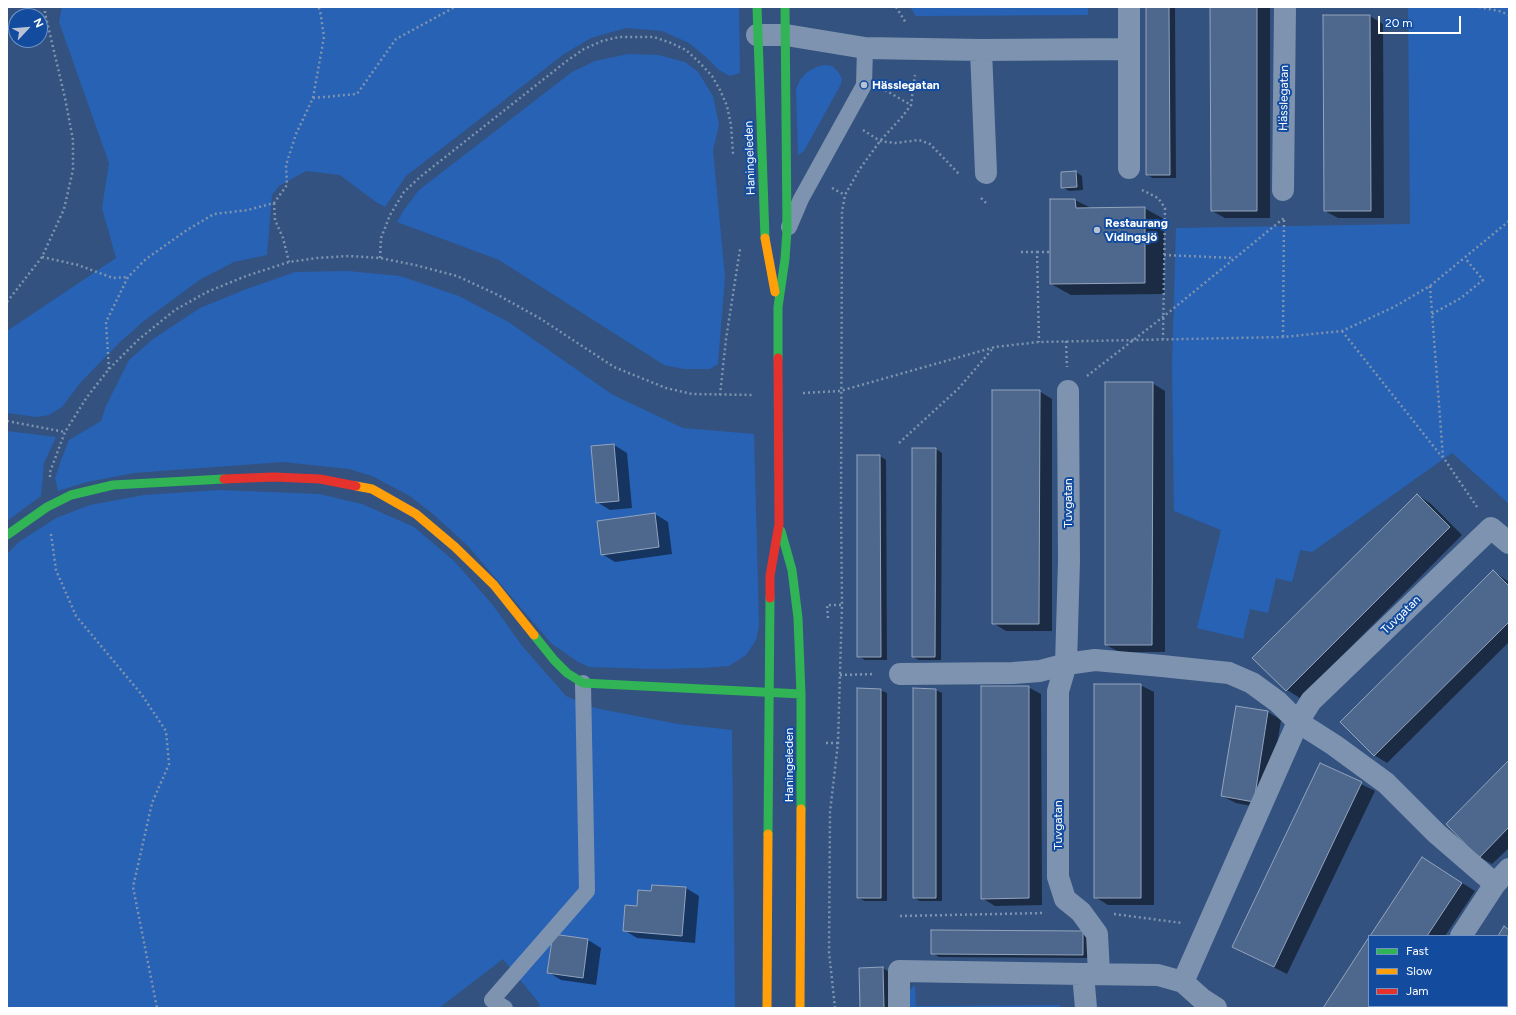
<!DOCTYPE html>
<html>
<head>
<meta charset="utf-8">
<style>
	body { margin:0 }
	#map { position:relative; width:1516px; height:1015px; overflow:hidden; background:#33527f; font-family:Figtree,sans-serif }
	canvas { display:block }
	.frame { position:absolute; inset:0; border:8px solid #fff; pointer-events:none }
	.legend { position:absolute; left:1368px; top:935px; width:140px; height:72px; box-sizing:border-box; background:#134c9f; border:1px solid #7194c5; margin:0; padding:5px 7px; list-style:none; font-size:12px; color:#fff }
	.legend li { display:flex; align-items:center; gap:8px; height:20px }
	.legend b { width:20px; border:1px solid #7194c5 }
	.north { position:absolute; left:8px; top:8px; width:40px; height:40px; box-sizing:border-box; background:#134c9f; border:1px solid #7194c5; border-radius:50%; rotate:64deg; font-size:11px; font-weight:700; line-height:16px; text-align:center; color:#fff }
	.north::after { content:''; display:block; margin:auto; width:14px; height:18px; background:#b8c2d2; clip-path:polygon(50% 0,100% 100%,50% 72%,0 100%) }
	.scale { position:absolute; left:1378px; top:16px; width:83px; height:18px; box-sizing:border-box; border:2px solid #fff; border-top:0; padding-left:5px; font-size:12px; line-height:14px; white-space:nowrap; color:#fff; -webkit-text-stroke:3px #134c9f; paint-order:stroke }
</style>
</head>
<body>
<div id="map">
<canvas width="1516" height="1015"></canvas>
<div class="frame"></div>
<ul class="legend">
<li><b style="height:5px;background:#30b455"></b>Fast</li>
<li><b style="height:5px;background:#ff9f0a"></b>Slow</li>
<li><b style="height:5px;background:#e5322d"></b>Jam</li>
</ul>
<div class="north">N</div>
<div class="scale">20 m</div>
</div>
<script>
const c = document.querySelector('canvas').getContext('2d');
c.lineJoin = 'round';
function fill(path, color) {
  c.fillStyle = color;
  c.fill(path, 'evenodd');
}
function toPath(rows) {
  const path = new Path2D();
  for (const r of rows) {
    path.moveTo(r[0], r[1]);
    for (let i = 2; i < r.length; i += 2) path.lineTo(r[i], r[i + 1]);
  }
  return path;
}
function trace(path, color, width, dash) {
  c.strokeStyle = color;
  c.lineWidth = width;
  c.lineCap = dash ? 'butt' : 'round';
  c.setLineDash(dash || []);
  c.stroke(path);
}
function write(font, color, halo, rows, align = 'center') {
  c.font = font + ' Figtree,sans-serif';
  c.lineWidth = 4;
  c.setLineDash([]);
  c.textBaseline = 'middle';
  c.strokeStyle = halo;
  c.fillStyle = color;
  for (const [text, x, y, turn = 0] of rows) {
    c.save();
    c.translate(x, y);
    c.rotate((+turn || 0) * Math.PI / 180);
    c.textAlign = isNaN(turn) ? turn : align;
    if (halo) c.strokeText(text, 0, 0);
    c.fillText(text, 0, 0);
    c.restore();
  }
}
fill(toPath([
	[62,7,739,7,740,73,730,76,719,70,706,57,689,43,662,31,626,28,591,38,564,54,406,176,385,207,376,202,340,175,306,171,279,186,272,195,267,255,234,262,201,279,145,320,119,343,81,382,62,407,49,415,37,417,7,413,7,331,116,258,102,208,109,163,59,22],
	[910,7,1088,7,1088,15,916,16],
	[1408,7,1509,7,1509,504,1452,453,1312,552,1300,550,1292,582,1276,578,1268,613,1250,609,1243,639,1197,628,1221,530,1174,511,1172,365,1176,228,1410,224],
	[628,54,658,55,685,62,698,72,713,96,719,125,713,150,725,277,718,364,710,369,684,369,664,365,499,260,397,222,404,210,419,190,572,72,595,61],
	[825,65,832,66,839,73,842,79,841,84,804,151,798,155,796,89,800,80,806,73,816,67],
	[348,271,400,276,459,296,510,323,613,395,683,428,754,434,759,625,756,640,746,655,729,666,701,668,656,669,589,667,578,662,551,643,468,546,433,514,410,496,372,476,349,469,283,462,134,473,87,482,58,491,55,478,61,460,69,440,101,421,106,406,129,360,153,339,200,308,244,290,295,272],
	[7,431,56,437,44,463,41,496,7,521],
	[219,490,319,494,362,504,414,527,454,561,492,604,523,647,566,696,595,708,678,724,732,730,735,1008,540,1008,539,1003,503,959,439,1008,7,1008,7,554,19,542,56,518,90,505,144,495],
	[915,985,916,1006,1060,1005,1060,1008,908,1008,907,993]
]), '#2862b5');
fill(toPath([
	[1147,7,1175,7,1176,178,1153,178,1147,175],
	[1211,7,1270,7,1270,218,1225,218,1212,211],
	[1324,16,1370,16,1383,24,1384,218,1338,218,1325,211],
	[1076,172,1082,176,1083,190,1069,191,1062,187,1062,173],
	[1075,200,1091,208,1144,208,1164,219,1164,294,1071,295,1051,284],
	[1152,383,1165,391,1165,652,1119,652,1106,645],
	[1039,391,1052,399,1052,631,1006,631,993,623],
	[614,445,627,453,632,508,610,510,597,502],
	[936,449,942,453,941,660,919,660,913,657],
	[858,456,880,456,886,460,887,660,865,660,858,656],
	[1417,495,1430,503,1462,535,1300,698,1287,690,1254,658],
	[655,514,668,522,672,554,615,562,602,554],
	[1493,571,1509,582,1509,642,1387,763,1374,755],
	[1140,685,1154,692,1154,905,1108,905,1095,897],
	[1028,687,1041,694,1042,905,995,906,982,898],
	[880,690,887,693,887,901,865,901,858,898],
	[936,690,942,693,942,901,920,901,914,898],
	[1237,707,1268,712,1281,720,1267,809,1236,803,1222,796],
	[1509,762,1509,848,1492,864,1479,857],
	[1321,764,1375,791,1287,974,1233,947],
	[1422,858,1475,891,1445,936,1371,936],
	[653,886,686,888,699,896,695,943,637,938,624,930,638,907,652,892],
	[1083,932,1089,935,1089,958,939,957,932,953],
	[553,935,588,940,601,948,596,985,561,980,548,972],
	[1369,939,1369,1006,1399,1006,1398,1008,1324,1008],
	[883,968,896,976,896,1008,861,1008]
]), '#0007');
const building = toPath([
	[1146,7,1169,7,1170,175,1146,175,1146,7],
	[1210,7,1257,7,1257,211,1211,211,1210,7],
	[1323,15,1370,15,1371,211,1324,211,1323,15],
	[1076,171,1077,187,1061,188,1061,172,1076,171],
	[1050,199,1075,199,1076,208,1145,207,1145,283,1050,284,1050,199],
	[1105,382,1153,382,1152,645,1105,645,1105,382],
	[992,390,1040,390,1039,624,992,624,992,390],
	[614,444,619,501,596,503,591,446,614,444],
	[912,448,936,448,935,657,912,657,912,448],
	[857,455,880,455,881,657,857,657,857,455],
	[1417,494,1450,527,1286,691,1252,658,1417,494],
	[655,513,659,547,601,555,597,521,655,513],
	[1493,570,1509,586,1509,622,1374,756,1340,722,1493,570],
	[1094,684,1141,684,1141,898,1094,898,1094,684],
	[981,686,1029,686,1029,898,981,899,981,686],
	[857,688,881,689,881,898,857,898,857,688],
	[913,688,936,689,936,898,913,898,913,688],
	[1236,706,1268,711,1254,802,1221,796,1236,706],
	[1509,760,1509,827,1479,858,1446,824,1509,760],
	[1320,763,1362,782,1274,967,1232,947,1320,763],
	[1422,857,1462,883,1427,936,1370,936,1422,857],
	[652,885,686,887,682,936,623,931,625,905,637,906,638,890,651,891,652,885],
	[1504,926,1509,930,1509,1006,1508,1008,1452,1008,1453,1006,1507,1006,1507,936,1498,936,1504,926],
	[931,930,1083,931,1083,955,931,954,931,930],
	[553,934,588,939,583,978,547,973,553,934],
	[1369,937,1369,1006,1381,1006,1380,1008,1323,1008,1369,937],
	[883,967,884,1008,860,1008,859,968,883,967]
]);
fill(building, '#4e678c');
trace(building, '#93a4bd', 1);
trace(toPath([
	[896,7,906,23],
	[1479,7,1499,11,1509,15],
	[885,90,911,105],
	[313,98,357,94,396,39,455,7],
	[863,130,880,141,895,143,919,140,930,144,960,175],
	[832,188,845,195],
	[1142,190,1158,198,1165,208,1163,339],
	[981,198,988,205],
	[274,203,275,220,283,238,289,262],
	[1021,252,1037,252,1039,342],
	[1037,252,1050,252],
	[1164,255,1234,258],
	[42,257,78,265,113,278,128,277],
	[380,258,381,238,390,215,404,192,420,177,568,60,584,49,602,41,619,37,654,37,671,43,686,50,699,62,712,76,720,90,727,106,731,125,733,154],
	[1430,286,1443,457,1477,507],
	[7,302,42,257,64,209,73,170,73,140,65,98,45,13,45,7],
	[1432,314,1461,298,1483,280,1465,258],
	[1342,331,1442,457],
	[1283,337,1284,218],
	[1066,341,1067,367],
	[109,369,106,322,128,277,146,259,187,230,214,214,248,210,274,203,287,185,286,165,296,134,313,98,324,37,320,10,318,7],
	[1087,376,1163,317,1284,218],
	[803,393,840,391,995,347,1039,342,1283,337,1342,331,1394,307,1430,286,1509,221],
	[720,395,726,339,740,249],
	[7,421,65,432],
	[899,443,959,388,994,347],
	[50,477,50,472,65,432,87,397,109,369,138,340,175,310,207,292,246,276,289,262,317,258,349,256,380,258,415,265,457,276,498,295,541,319,614,367,666,388,692,394,754,395],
	[51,534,56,570,76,616,142,695,166,731,169,764,152,803,133,887,157,1008],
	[828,618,827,605,842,605],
	[840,675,875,674],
	[826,743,838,743],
	[1114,914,1182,923],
	[900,916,1045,913],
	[835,1008,829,952,830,812,838,743,842,605,841,507,842,212,845,195,859,170,880,141,902,117,911,105,915,75]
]), '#7e93af', 2.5, [2, 3]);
trace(toPath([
	[789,227,801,199,864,85,865,48],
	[492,1000,587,891,583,683],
	[492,1000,505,1008]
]), '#7e93af', 16);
trace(toPath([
	[1129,7,1129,168],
	[757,35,786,35,865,48,981,50,1129,49],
	[981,50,986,173],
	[1283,190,1285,7],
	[1068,391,1069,561,1066,664,1058,691,1058,877,1065,899,1081,912,1097,934,1099,973],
	[900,674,1013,673,1040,671,1066,664,1095,660,1162,666,1229,673,1252,683,1278,702,1298,722,1334,745,1386,783,1436,833,1495,884],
	[1461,936,1495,884,1509,869],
	[1084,974,1158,975,1183,982,1202,999,1216,1008],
	[1183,982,1298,722,1311,701,1491,528,1509,543],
	[899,1008,899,971,1083,974,1086,1008],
	[1414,1008,1415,1006]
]), '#7e93af', 22);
trace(toPath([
	[757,7,765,238],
	[778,358,778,307,785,259,787,230,785,7],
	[781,531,792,570,798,618,801,694,801,809],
	[7,535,47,507,71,495,113,485,224,479],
	[534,635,554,660,567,673,583,683,801,694],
	[768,834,770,598]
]), '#30b455', 9);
trace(toPath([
	[765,238,775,292],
	[356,486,372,489,416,514,455,547,494,585,534,635],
	[767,1008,768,834],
	[800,1008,801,809]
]), '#ff9f0a', 9);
trace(toPath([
	[224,479,274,477,320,479,356,486],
	[770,598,770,576,779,524,778,358]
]), '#e5322d', 9);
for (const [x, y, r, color] of [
	[864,85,4,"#b8c2d2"],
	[1097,230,4,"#b8c2d2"]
]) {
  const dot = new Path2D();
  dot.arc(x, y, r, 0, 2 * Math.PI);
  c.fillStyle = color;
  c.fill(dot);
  trace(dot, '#134c9f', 1.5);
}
write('bold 12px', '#fff', '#134c9f', [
	["Hässlegatan",872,85],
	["Restaurang",1105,223],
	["Vidingsjö",1105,237]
], 'left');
write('12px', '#fff', '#134c9f', [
	["Hässlegatan",1284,98,-89],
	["Haningeleden",750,158,-92],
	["Tuvgatan",1068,503,-90],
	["Tuvgatan",1401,615,-44],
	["Haningeleden",789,765,-90],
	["Tuvgatan",1058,825,-90]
]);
</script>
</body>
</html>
